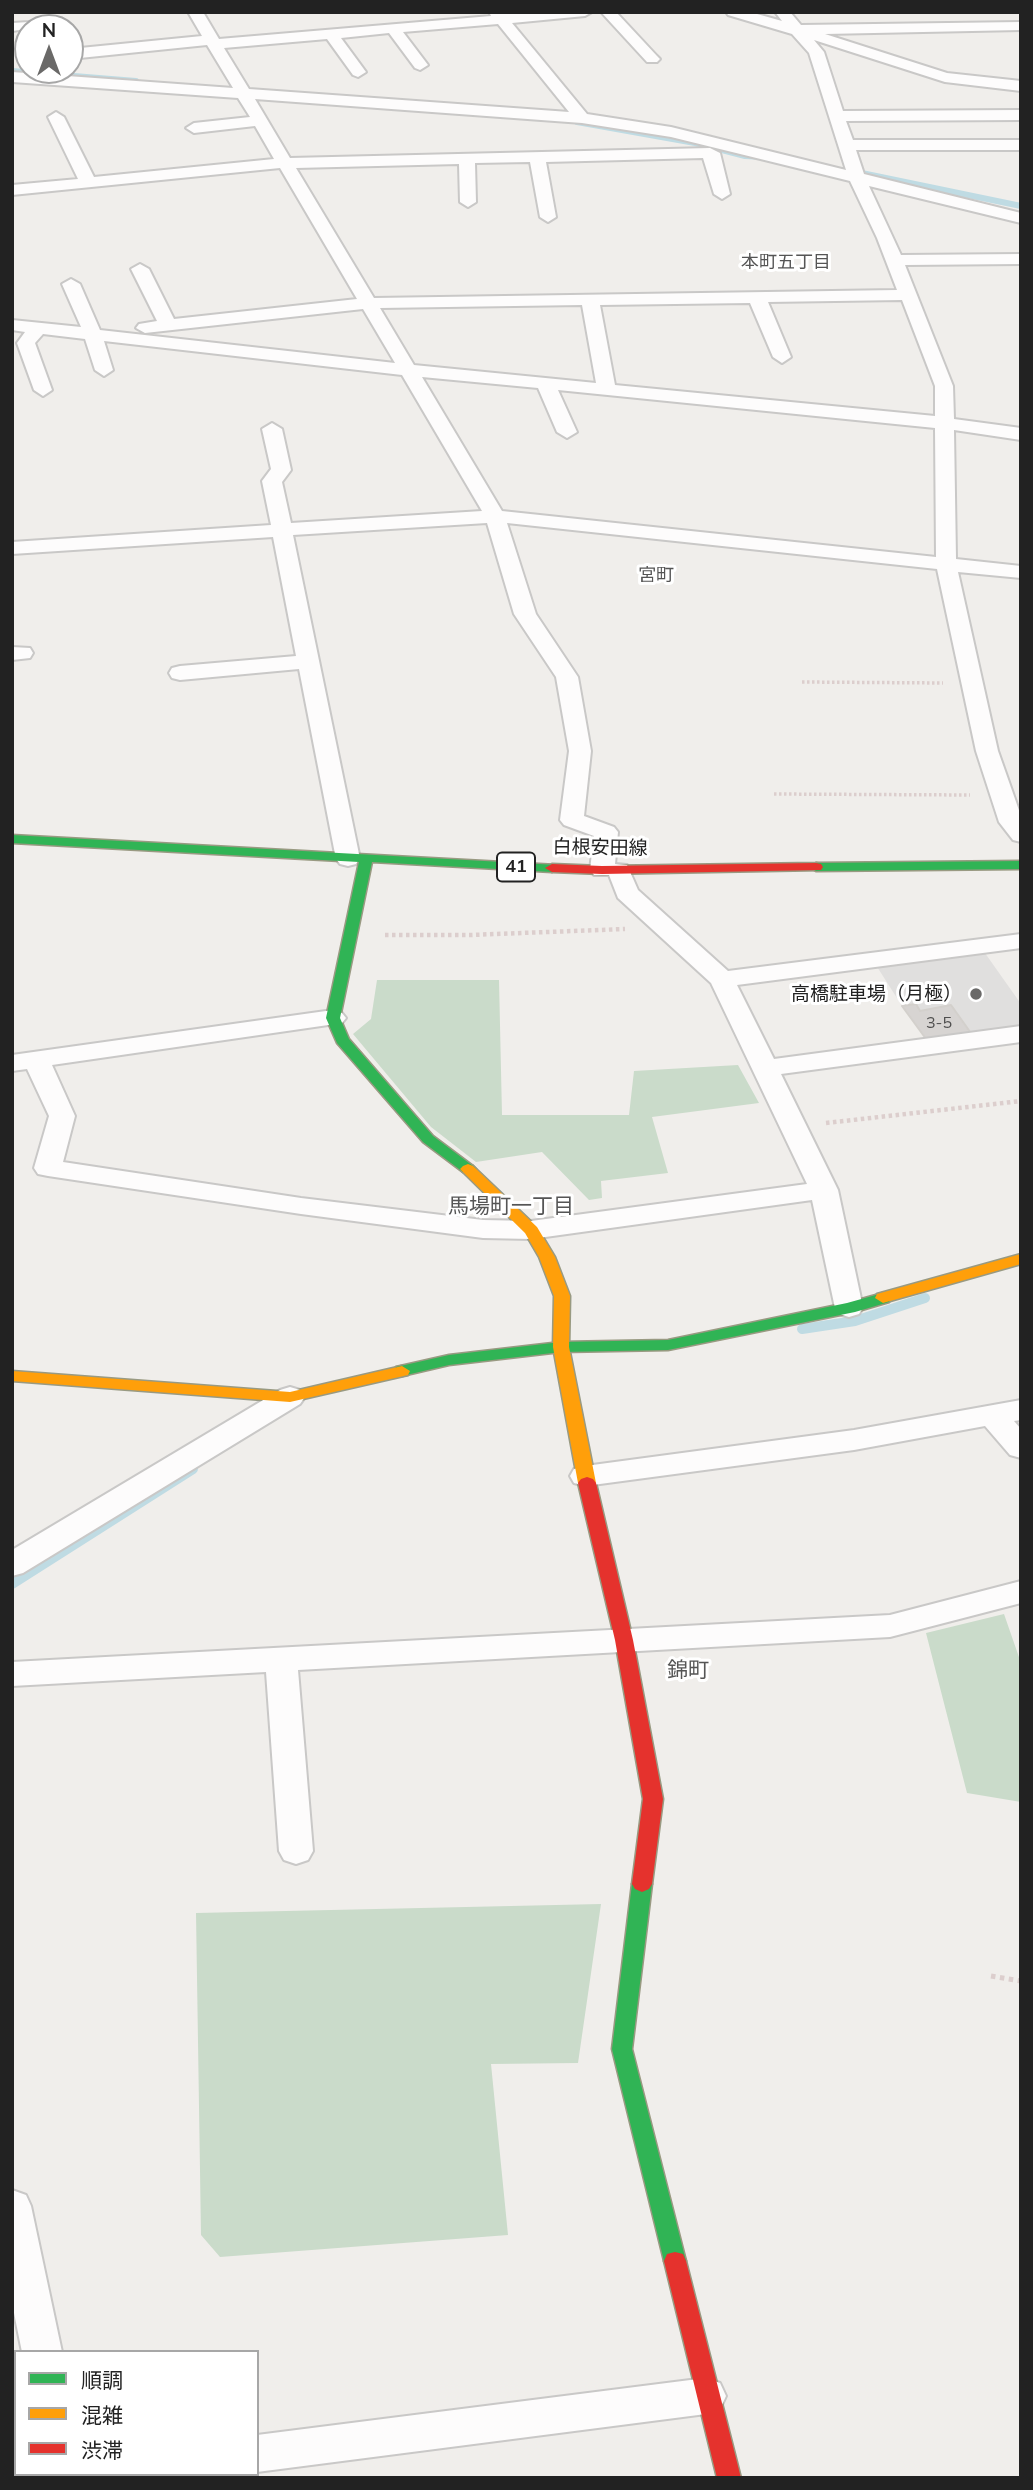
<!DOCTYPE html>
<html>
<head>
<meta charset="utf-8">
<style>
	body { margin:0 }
	#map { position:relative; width:1033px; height:2490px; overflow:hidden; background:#f0eeeb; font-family:Mulish,"Noto Sans JP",sans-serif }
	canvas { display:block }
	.frame { position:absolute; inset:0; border:14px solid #222; pointer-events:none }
	.legend { position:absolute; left:14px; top:2350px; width:245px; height:126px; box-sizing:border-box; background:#fff; border:2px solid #a7a7a7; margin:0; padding:9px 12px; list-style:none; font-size:21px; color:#222 }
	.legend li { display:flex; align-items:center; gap:14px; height:35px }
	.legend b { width:35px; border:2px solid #a7a7a7 }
	.north { position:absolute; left:14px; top:14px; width:70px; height:70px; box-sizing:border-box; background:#fff; border:2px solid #a7a7a7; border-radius:50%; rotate:0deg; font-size:19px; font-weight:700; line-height:28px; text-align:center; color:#222 }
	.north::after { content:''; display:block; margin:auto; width:24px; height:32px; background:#6a6968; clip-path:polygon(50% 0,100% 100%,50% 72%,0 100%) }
</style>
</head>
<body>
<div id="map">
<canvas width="1033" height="2490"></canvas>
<div class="frame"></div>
<ul class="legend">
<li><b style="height:9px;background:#30b455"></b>順調</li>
<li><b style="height:9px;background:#ff9f0a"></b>混雑</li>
<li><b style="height:9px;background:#e5322d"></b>渋滞</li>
</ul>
<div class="north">N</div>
</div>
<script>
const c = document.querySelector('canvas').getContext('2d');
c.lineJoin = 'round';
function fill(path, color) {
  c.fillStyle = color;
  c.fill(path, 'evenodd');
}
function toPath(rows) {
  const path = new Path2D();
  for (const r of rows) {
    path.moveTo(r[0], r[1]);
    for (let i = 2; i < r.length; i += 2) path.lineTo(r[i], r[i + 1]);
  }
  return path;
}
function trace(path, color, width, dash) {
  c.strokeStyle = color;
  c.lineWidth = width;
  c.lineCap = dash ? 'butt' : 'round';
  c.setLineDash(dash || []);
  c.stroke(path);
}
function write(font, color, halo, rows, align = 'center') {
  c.font = font + ' Mulish,"Noto Sans JP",sans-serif';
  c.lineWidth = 6;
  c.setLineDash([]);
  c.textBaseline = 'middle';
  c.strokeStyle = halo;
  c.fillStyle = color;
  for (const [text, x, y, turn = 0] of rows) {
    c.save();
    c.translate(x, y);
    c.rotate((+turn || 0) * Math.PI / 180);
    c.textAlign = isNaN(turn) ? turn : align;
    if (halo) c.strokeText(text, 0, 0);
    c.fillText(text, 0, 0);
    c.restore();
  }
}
fill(toPath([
	[377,980,499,980,502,1115,629,1115,634,1071,738,1065,759,1103,652,1117,668,1173,601,1181,602,1198,589,1200,542,1152,476,1162,431,1127,353,1034,371,1019],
	[1004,1614,1021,1663,1021,1802,967,1793,926,1633],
	[601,1904,578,2063,491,2064,508,2235,220,2257,201,2235,196,1913]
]), '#cadbca');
fill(toPath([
	[980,946,1021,1004,1021,1031,973,1039,951,1005,920,1011,915,1004,902,1006,874,962]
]), '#e0dfde');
trace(toPath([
	[12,71,136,81],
	[577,122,695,143,745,156,764,157],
	[852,171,1021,206]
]), '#bfdbe3', 6);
trace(toPath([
	[802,1329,855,1321,925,1298],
	[12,1584,193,1469]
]), '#bfdbe3', 10);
const building = toPath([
	[916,1004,920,1011,951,1005,973,1036,929,1043,902,1006,916,1004]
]);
fill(building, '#d7d4d2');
trace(building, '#d3d0cc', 2);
const street = toPath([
	[188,12,203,12,219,39,491,16,489,12,506,14,592,12,585,16,512,23,587,114,671,127,846,170,809,53,792,34,728,15,726,12,750,12,782,21,775,12,790,12,801,25,1021,22,1021,30,825,34,947,73,1021,81,1021,91,945,82,814,40,824,52,843,111,1021,110,1021,120,846,121,853,140,1021,140,1021,150,856,150,864,174,1021,213,1021,223,869,186,901,255,1021,254,1021,264,905,265,953,386,954,419,1021,428,1021,440,954,430,956,559,1021,566,1021,578,958,572,998,751,1021,816,1021,842,1013,840,999,822,976,751,937,569,507,523,536,614,578,677,591,751,584,816,614,827,618,832,615,864,627,865,638,890,728,971,1021,934,1021,948,737,985,774,1059,1021,1026,1021,1042,781,1074,838,1190,863,1308,859,1314,849,1317,839,1314,835,1308,812,1200,531,1239,483,1238,301,1214,48,1176,38,1174,34,1168,49,1116,27,1069,12,1071,12,1055,333,1010,342,1013,346,1018,342,1023,52,1065,75,1116,63,1162,301,1198,483,1220,531,1221,807,1184,711,983,618,898,609,875,594,875,590,870,594,836,564,825,560,820,569,751,556,677,514,614,487,523,293,535,360,859,356,864,348,866,340,864,336,859,299,669,180,680,172,678,169,673,172,668,180,666,296,656,273,537,12,554,12,542,271,525,262,481,271,469,262,429,272,423,282,429,291,470,282,482,291,523,482,511,402,375,104,341,113,370,104,376,95,370,85,339,43,334,35,343,52,390,43,396,34,390,17,343,25,332,12,330,12,320,81,327,62,284,71,279,80,284,100,330,395,363,363,309,145,333,136,328,139,324,157,321,131,269,140,264,149,269,174,319,357,299,280,168,12,195,12,185,78,179,48,117,56,112,64,117,94,177,274,159,255,126,194,133,186,128,194,123,250,117,238,98,12,82,12,72,233,88,207,45,70,59,70,49,202,36,188,12],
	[498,24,569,112,249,89,224,48,327,39,353,75,358,77,366,72,341,38,389,33,415,68,420,70,428,65,403,32,498,24],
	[255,99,582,123,671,137,850,181,877,238,897,290,374,298,296,168,459,164,460,202,468,207,476,202,475,163,530,162,540,217,548,222,556,217,546,162,703,158,714,194,722,199,730,194,720,153,710,148,290,158,255,99],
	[902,300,935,386,935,416,615,385,600,305,750,303,773,357,782,363,791,357,768,302,902,300],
	[582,305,596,383,414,365,380,308,582,305],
	[422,377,538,388,557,432,567,438,577,432,558,390,935,428,936,557,502,511,422,377],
	[601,12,616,12,657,56,660,59,657,62,647,62,601,12],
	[29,22,34,23,35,28,12,31,12,23,29,22],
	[12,647,30,648,33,653,30,658,12,660,12,647],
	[290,1387,300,1390,305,1397,300,1404,23,1573,12,1576,12,1550,280,1390,290,1387],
	[1021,1400,1021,1420,1014,1421,1021,1429,1021,1458,1010,1455,985,1426,854,1450,585,1486,574,1483,570,1476,574,1469,585,1466,854,1430,1021,1400],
	[1021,1581,1021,1603,890,1637,298,1670,313,1851,308,1860,296,1864,284,1860,279,1851,266,1672,12,1686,12,1662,890,1615,1021,1581],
	[12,2190,26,2195,31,2206,62,2352,22,2352,12,2303,12,2190],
	[706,2378,720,2383,726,2396,720,2409,706,2414,257,2472,257,2435,706,2378],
	[46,2474,117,2474,115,2478,47,2478,46,2474]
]);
const fast = toPath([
	[12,835,557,865,559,868,552,872,372,862,340,1018,349,1039,433,1136,473,1166,476,1169,473,1172,463,1172,423,1142,337,1043,326,1018,359,862,12,843,12,835],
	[1021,861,1021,869,816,871,809,867,816,863,1021,861],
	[883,1293,889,1294,891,1298,889,1302,855,1312,668,1350,561,1352,449,1365,402,1376,394,1371,396,1367,449,1355,561,1342,668,1340,847,1303,883,1293],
	[642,1876,649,1879,652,1884,632,2049,686,2261,683,2268,675,2270,667,2268,664,2261,612,2049,632,1884,635,1879,642,1876]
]);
const slow = toPath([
	[468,1164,473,1166,537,1227,555,1257,570,1296,569,1347,596,1483,593,1487,581,1487,578,1483,553,1347,554,1296,539,1257,525,1233,463,1172,460,1169,463,1166,468,1164],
	[1021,1254,1021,1264,883,1303,875,1298,877,1294,1021,1254],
	[402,1366,410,1371,408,1375,290,1402,12,1381,12,1371,290,1392,402,1366]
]);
const jam = toPath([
	[816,863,821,864,823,867,821,870,602,874,552,872,545,868,552,864,602,866,816,863],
	[587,1477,593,1479,596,1483,633,1640,663,1799,652,1884,649,1889,642,1892,635,1889,632,1884,643,1799,615,1640,578,1483,581,1479,587,1477],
	[675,2252,683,2254,686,2261,741,2478,717,2478,664,2261,667,2254,675,2252]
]);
trace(street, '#c9c8c7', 4);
trace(fast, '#999a82', 3);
trace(slow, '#999a82', 3);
trace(jam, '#999a82', 3);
trace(toPath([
	[802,682,943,683],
	[774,794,970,795]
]), '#dccecd', 3.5, [2.5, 2.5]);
trace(toPath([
	[385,935,470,935,625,929],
	[826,1123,1021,1101]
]), '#dccecd', 4.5, [3.5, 3.5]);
trace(toPath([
	[991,1976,1021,1981]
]), '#dccecd', 5, [4.5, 4.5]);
fill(street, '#fdfcfc');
fill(fast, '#30b455');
fill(slow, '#ff9f0a');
fill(jam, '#e5322d');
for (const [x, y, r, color] of [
	[976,994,7,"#6a6968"]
]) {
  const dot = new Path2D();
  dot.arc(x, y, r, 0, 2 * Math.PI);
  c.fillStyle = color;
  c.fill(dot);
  trace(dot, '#fff', 2.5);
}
write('16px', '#4f4e4e', null, [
	["3-5",939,1023]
]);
write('18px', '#555', '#fff', [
	["本町五丁目",786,263],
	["宮町",656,576]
]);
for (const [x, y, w] of [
	[516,867,38]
]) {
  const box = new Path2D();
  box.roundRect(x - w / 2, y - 14.5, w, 29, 5);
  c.fillStyle = '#fff';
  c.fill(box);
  trace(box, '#222', 2);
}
write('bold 18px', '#222', null, [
	["41",516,867]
]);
write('19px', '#222', '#fff', [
	["白根安田線",600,848,1]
]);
write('19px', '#222', '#fff', [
	["高橋駐車場（月極）",962,994]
], 'right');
write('21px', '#555', '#fff', [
	["馬場町一丁目",511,1207],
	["錦町",688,1671]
]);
</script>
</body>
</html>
